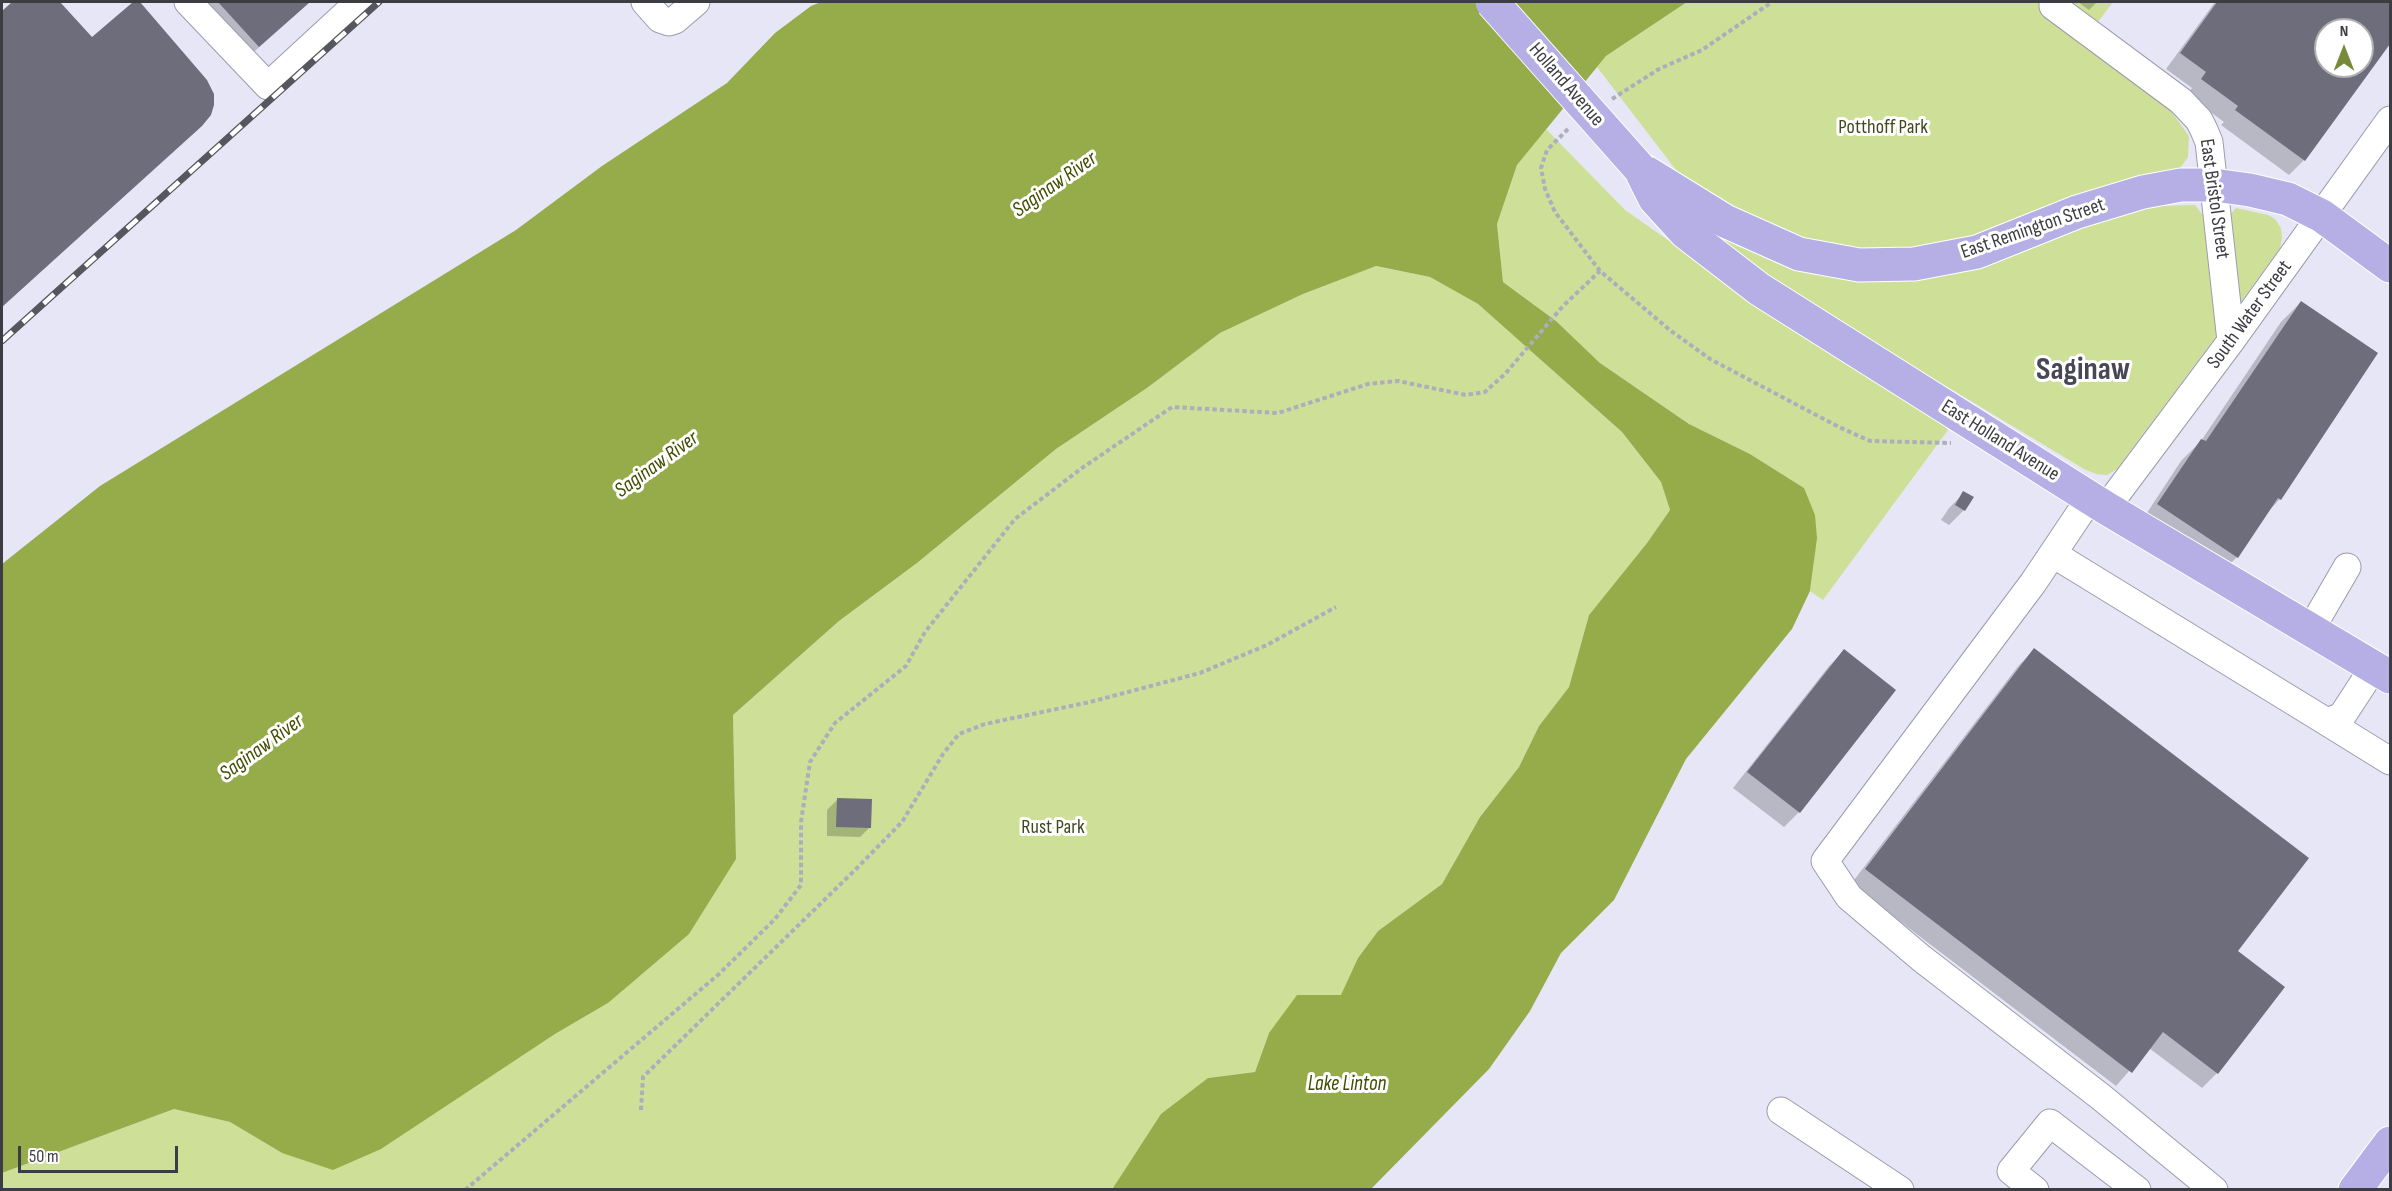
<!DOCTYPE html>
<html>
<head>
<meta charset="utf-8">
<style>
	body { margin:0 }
	#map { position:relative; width:2392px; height:1191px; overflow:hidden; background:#e7e6f7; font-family:"Sofia Sans Condensed",sans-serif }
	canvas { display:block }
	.frame { position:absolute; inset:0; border:3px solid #3c3c43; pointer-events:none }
	.north { position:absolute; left:2314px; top:18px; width:60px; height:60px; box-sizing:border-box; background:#fff; border:2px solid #b1b1b4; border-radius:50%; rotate:0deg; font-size:16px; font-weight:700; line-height:24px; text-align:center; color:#3c3c43 }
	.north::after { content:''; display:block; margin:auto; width:21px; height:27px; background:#788939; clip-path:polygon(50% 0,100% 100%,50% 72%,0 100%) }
	.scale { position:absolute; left:18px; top:1146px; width:160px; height:27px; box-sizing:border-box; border:3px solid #3c3c43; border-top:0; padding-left:8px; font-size:18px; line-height:21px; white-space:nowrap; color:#3c3c43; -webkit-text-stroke:4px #fff; paint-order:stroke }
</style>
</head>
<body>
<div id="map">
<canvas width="2392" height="1191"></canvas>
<div class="frame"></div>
<div class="north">N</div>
<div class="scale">50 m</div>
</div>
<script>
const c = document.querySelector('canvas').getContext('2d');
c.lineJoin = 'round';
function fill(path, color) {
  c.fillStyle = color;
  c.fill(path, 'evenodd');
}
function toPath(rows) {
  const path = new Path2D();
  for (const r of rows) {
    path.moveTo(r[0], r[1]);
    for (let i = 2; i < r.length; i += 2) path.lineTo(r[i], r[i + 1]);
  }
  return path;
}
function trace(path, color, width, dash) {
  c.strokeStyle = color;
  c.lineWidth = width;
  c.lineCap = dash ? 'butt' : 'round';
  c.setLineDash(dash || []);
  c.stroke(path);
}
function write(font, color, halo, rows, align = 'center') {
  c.font = font + ' "Sofia Sans Condensed",sans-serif';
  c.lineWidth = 6;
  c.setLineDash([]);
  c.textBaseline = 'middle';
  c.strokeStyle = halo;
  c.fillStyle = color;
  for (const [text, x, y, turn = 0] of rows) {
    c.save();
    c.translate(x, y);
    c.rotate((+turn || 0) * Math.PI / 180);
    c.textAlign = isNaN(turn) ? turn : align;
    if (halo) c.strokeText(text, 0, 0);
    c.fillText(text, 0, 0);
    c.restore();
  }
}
fill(toPath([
	[1687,2,2113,2,2083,42,2171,111,2189,136,2188,157,2176,174,1993,232,1895,254,1810,244,1699,192,1676,170,1597,67,1606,56],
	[1546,129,1625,210,1798,331,1943,424,1948,430,1823,600,1810,591,1814,562,1804,488,1750,454,1689,424,1600,363,1556,321,1503,282,1497,224,1517,165],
	[2195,205,2206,219,2217,335,2125,458,2117,469,2107,475,2096,474,2084,469,1776,284,1694,219,1735,245,1800,270,1983,264,2127,212,2161,206],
	[2236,208,2268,215,2275,219,2281,228,2282,238,2280,248,2240,303,2237,301,2227,218],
	[1375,266,1430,277,1478,304,1622,432,1661,482,1670,510,1647,543,1589,615,1569,687,1539,726,1519,767,1480,817,1442,884,1378,931,1358,958,1342,995,1269,1033,1255,1072,1208,1078,1136,1153,1113,1189,2,1190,2,1173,174,1109,230,1122,282,1153,427,1117,555,1034,608,1003,736,859,733,715,839,621,917,563,1056,449,1147,388,1220,333,1303,294]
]), '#cee098');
fill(toPath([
	[821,2,1687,2,1606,56,1517,165,1497,224,1503,282,1556,321,1600,363,1689,424,1750,454,1804,488,1815,515,1817,538,1810,591,1792,629,1686,759,1614,900,1561,953,1530,1011,1489,1069,1371,1189,1093,1189,1113,1188,1161,1114,1208,1078,1255,1072,1269,1033,1297,995,1341,995,1358,958,1378,931,1442,884,1480,817,1519,767,1539,726,1569,687,1589,615,1647,543,1670,510,1661,482,1622,432,1478,304,1430,277,1376,266,1303,294,1220,333,1147,388,1056,449,917,563,839,621,733,715,736,859,689,934,608,1003,555,1034,381,1149,333,1170,282,1153,230,1122,174,1109,2,1173,2,564,100,486,516,230,602,166,727,83,775,33,811,6]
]), '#96ac4a');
fill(toPath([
	[14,2,58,2,92,39,135,2,138,2,206,81,201,125,2,307,2,13],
	[181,2,310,2,238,66],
	[2078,2,2097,2,2089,10],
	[2215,2,2390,2,2390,42,2304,160,2289,175,2221,125,2224,122,2187,95,2192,88,2166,69],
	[2326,30,2362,30,2362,66,2326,66],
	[2301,302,2280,499,2264,516,2237,557,2217,577,2139,525,2181,461,2201,441,2281,322],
	[1964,493,1972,498,1964,510,1949,525,1941,520,1949,508],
	[2034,650,2236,951,2283,987,2217,1073,2202,1088,2149,1048,2116,1086,1851,884,2019,665],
	[1844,651,1894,690,1799,812,1784,827,1733,788,1829,666],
	[837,800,870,827,860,837,827,836,827,810]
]), '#0003');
fill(toPath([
	[12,2,60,2,92,37,133,2,140,2,207,80,214,94,214,105,211,115,202,126,2,307,2,11],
	[218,2,310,2,259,47],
	[2217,2,2390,2,2390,44,2305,161,2235,110,2238,106,2201,79,2206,72,2180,53],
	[2326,30,2362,30,2362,66,2326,66],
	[2301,301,2378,353,2281,500,2278,498,2238,558,2157,504,2201,439,2206,441],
	[1963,491,1974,497,1965,511,1955,505],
	[2034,648,2309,858,2238,951,2285,987,2218,1074,2163,1032,2132,1073,1865,869],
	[1844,649,1896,690,1800,813,1747,772],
	[837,798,872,799,871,828,836,827]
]), '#6e6d7c');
const minor = toPath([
	[188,2,268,86,359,2],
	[645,2,660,19,669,22,675,20,696,2],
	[2053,2,2053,6,2181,101,2199,120,2204,130,2209,142,2231,341],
	[2090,498,2033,583,1825,861,1849,897,1921,958,2101,1097,2214,1190],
	[2106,508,2231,341,2390,120],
	[2053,554,2327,722,2342,716,2374,667],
	[2311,629,2347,567],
	[2327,722,2390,761],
	[1781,1111,1900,1190],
	[2035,1190,2011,1171,2050,1123,2137,1190]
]);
const major = toPath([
	[1640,169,1655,199,1685,232,1759,289,2106,508,2390,677],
	[1644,171,1725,221,1799,254,1859,265,1914,264,1977,252,2077,212,2143,192,2181,185,2214,185,2250,190,2288,199,2322,216,2390,266],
	[2355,1190,2390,1143]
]);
trace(minor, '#9b9bab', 29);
trace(major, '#fff', 35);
trace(toPath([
	[1612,99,1659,69,1702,50,1772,2],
	[1568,129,1547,150,1541,168,1545,189,1555,212,1600,271,1671,331,1710,359,1839,427,1870,441,1951,443],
	[641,1110,643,1077,857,868,902,822,943,754,959,734,985,724,1090,702,1200,673,1267,645,1336,607],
	[465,1190,719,974,775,919,801,885,801,822,810,762,835,723,906,666,925,632,1015,519,1082,468,1172,407,1278,413,1368,384,1398,381,1466,395,1485,392,1505,374,1563,306,1600,271]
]), '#aeadbb', 4, [4.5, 3]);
trace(minor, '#fff', 27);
trace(major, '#b5afe6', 33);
const rail = toPath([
	[2,341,379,2]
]);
trace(rail, '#56565e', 7);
trace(rail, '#fff', 4.5, [14]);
const majorBridge = toPath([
	[1492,2,1640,169]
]);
trace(majorBridge, '#fff', 35, []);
trace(majorBridge, '#b5afe6', 33);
write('20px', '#3c3c43', '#fff', [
	["Holland Avenue",1566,85,49],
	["East Bristol Street",2214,199,82],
	["East Remington Street",2033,229,-19],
	["South Water Street",2250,315,-54],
	["East Holland Avenue",2000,441,32]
]);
write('20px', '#404920', '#fff', [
	["Potthoff Park",1883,128],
	["Rust Park",1053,828]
]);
write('italic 21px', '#414e01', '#fff', [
	["Saginaw River",1055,185,-35],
	["Saginaw River",657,465,-36],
	["Saginaw River",262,748,-36],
	["Lake Linton",1347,1085]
]);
write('bold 32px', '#484755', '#fff', [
	["Saginaw",2083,371]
]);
</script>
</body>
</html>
